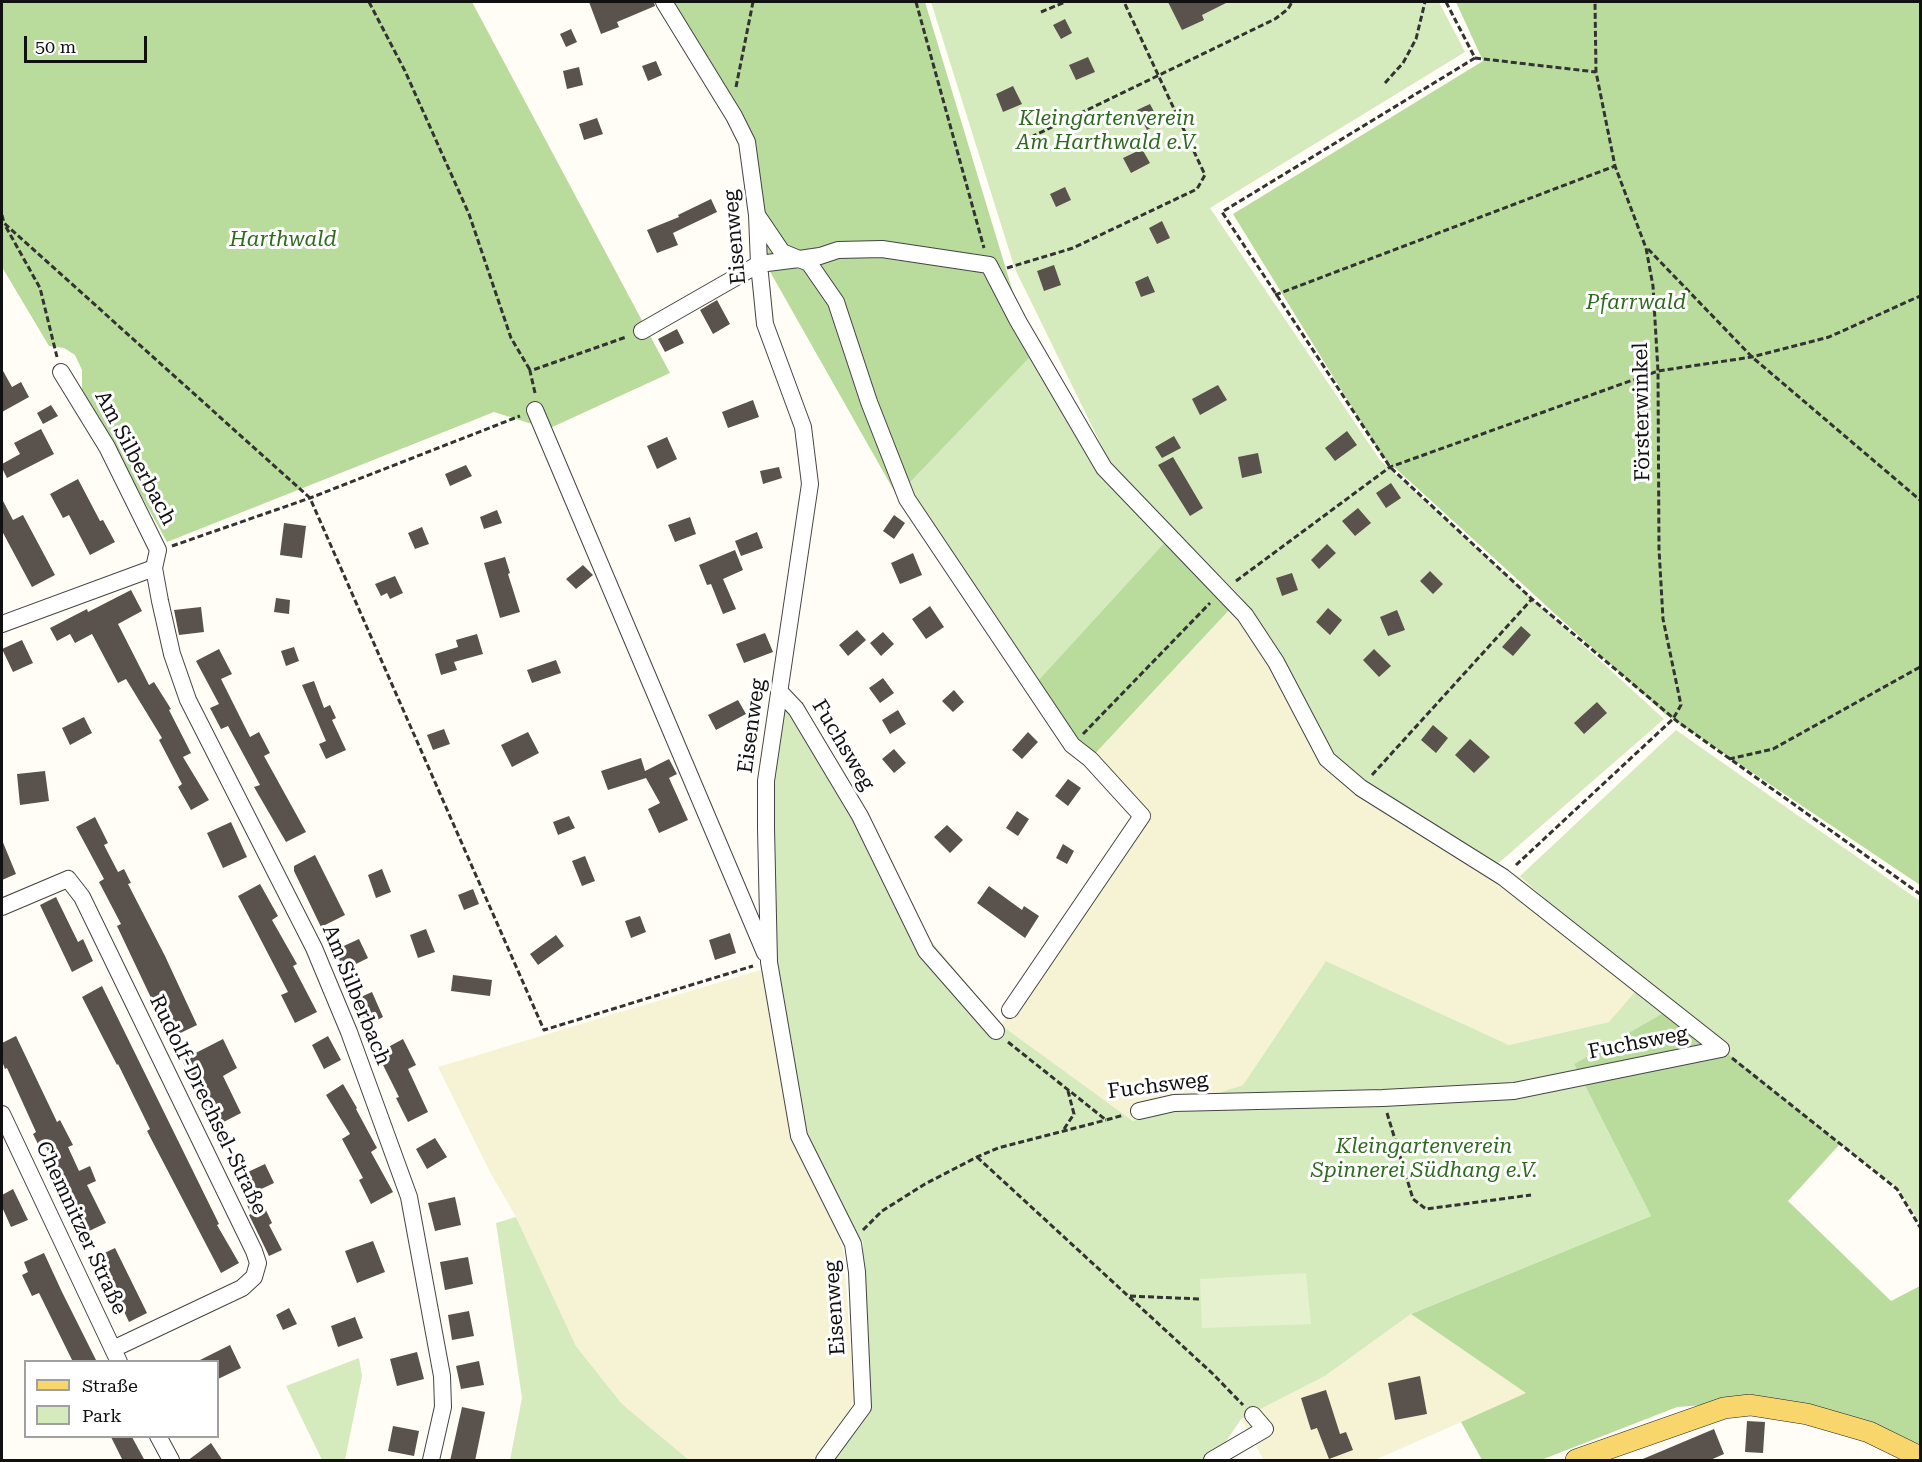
<!DOCTYPE html>
<html>
<head>
<meta charset="utf-8">
<style>
	body { margin:0 }
	#map { position:relative; width:1922px; height:1462px; overflow:hidden; background:#fffdf5; font-family:"Roboto Serif",serif }
	canvas { display:block }
	.frame { position:absolute; inset:0; border:3px solid #111; pointer-events:none }
	.legend { position:absolute; left:24px; top:1360px; width:195px; height:78px; box-sizing:border-box; background:#fff; border:2px solid #a0a0a0; margin:0; padding:8px 10px; list-style:none; font-size:18px; color:#111 }
	.legend li { display:flex; align-items:center; gap:12px; height:30px }
	.legend b { width:30px; border:2px solid #a0a0a0 }
	.scale { position:absolute; left:24px; top:36px; width:123px; height:27px; box-sizing:border-box; border:3px solid #111; border-top:0; padding-left:8px; font-size:18px; line-height:21px; white-space:nowrap; color:#111; -webkit-text-stroke:4px #fff; paint-order:stroke }
</style>
</head>
<body>
<div id="map">
<canvas width="1922" height="1462"></canvas>
<div class="frame"></div>
<ul class="legend">
<li><b style="height:8px;background:#f9d66b"></b>Straße</li>
<li><b style="height:16px;background:#d5ebbd"></b>Park</li>
</ul>
<div class="scale">50 m</div>
</div>
<script>
const c = document.querySelector('canvas').getContext('2d');
c.lineJoin = 'round';
function fill(path, color) {
  c.fillStyle = color;
  c.fill(path, 'evenodd');
}
function toPath(rows) {
  const path = new Path2D();
  for (const r of rows) {
    path.moveTo(r[0], r[1]);
    for (let i = 2; i < r.length; i += 2) path.lineTo(r[i], r[i + 1]);
  }
  return path;
}
function trace(path, color, width, dash) {
  c.strokeStyle = color;
  c.lineWidth = width;
  c.lineCap = dash ? 'butt' : 'round';
  c.setLineDash(dash || []);
  c.stroke(path);
}
function write(font, color, halo, rows, align = 'center') {
  c.font = font + ' "Roboto Serif",serif';
  c.lineWidth = 6;
  c.setLineDash([]);
  c.textBaseline = 'middle';
  c.strokeStyle = halo;
  c.fillStyle = color;
  for (const [text, x, y, turn = 0] of rows) {
    c.save();
    c.translate(x, y);
    c.rotate((+turn || 0) * Math.PI / 180);
    c.textAlign = isNaN(turn) ? turn : align;
    if (halo) c.strokeText(text, 0, 0);
    c.fillText(text, 0, 0);
    c.restore();
  }
}
fill(toPath([
	[1241,597,1281,655,1494,867,1520,876,1641,986,1609,1022,1509,1045,1326,961,1243,1085,1133,1121,1001,1025,1142,816,1090,759],
	[767,968,844,1255,854,1401,842,1424,813,1460,689,1460,622,1404,576,1346,516,1217,490,1172,438,1067],
	[1411,1314,1527,1393,1375,1460,1263,1459,1241,1419,1325,1376]
]), '#f6f3d4');
fill(toPath([
	[931,2,1439,2,1465,52,1210,208,1380,460,1664,719,1494,867,1357,779,1330,755,1281,655,1241,597,1110,463,1015,269],
	[1032,355,1165,542,1035,684,897,496],
	[783,694,803,702,921,929,1001,1025,1133,1121,1243,1085,1326,961,1509,1045,1609,1022,1640,986,1520,876,1676,730,1920,901,1920,1223,1898,1188,1840,1144,1672,1008,1574,1064,1651,1216,1411,1314,1325,1376,1241,1419,1214,1460,829,1460,867,1408,862,1261,863,1242,848,1220,803,1130,775,965,771,780],
	[516,1217,576,1346,622,1404,689,1460,510,1460,522,1398,496,1223],
	[359,1358,362,1376,345,1460,322,1460,286,1386]
]), '#d5ebbd');
fill(toPath([
	[2,2,472,2,670,373,548,429,494,412,167,542,82,389,82,370,75,355,64,348,49,346,2,267],
	[671,2,925,2,1032,355,897,496,764,261,756,171],
	[1456,2,1920,2,1920,885,1665,714,1382,456,1233,214,1483,61],
	[1165,542,1230,609,1090,759,1035,684],
	[1672,1008,1840,1144,1788,1201,1891,1301,1920,1286,1920,1453,1774,1400,1677,1407,1541,1460,1482,1460,1461,1422,1526,1393,1411,1314,1651,1216,1574,1064]
]), '#b9dc9c');
fill(toPath([
	[1306,1273,1311,1324,1202,1328,1200,1279]
]), '#e6f2cf');
fill(toPath([
	[589,2,654,2,655,6,617,22,619,27,601,34],
	[1168,2,1228,2,1202,15,1204,20,1182,30],
	[1065,19,1072,33,1061,39,1053,25],
	[571,29,577,42,566,47,560,34],
	[1088,57,1095,72,1076,80,1069,65],
	[656,61,662,75,648,81,642,66],
	[579,67,583,85,567,89,563,71],
	[1013,86,1022,104,1003,112,996,94],
	[1150,104,1160,123,1147,130,1137,110],
	[597,118,603,134,584,140,579,124],
	[1142,149,1150,163,1131,173,1123,158],
	[1065,187,1071,200,1056,207,1050,194],
	[711,199,717,212,673,233,678,245,657,253,647,230,679,217,678,215],
	[1162,221,1170,238,1157,244,1149,228],
	[1054,265,1061,285,1044,291,1037,271],
	[1148,276,1155,292,1141,297,1135,282],
	[717,300,730,324,713,334,700,310],
	[677,329,684,343,665,352,658,339],
	[2,369,12,387,21,382,29,397,2,412],
	[1218,385,1227,400,1200,415,1192,399],
	[753,400,759,417,728,428,722,412],
	[51,405,58,416,43,424,37,413],
	[41,429,54,454,7,478,2,468,2,464,20,454,14,443],
	[1347,431,1357,445,1335,461,1325,448],
	[1174,436,1181,448,1162,458,1155,447],
	[667,437,677,459,657,469,647,446],
	[1258,453,1262,473,1242,478,1238,457],
	[1173,457,1203,508,1190,516,1158,465],
	[466,465,472,476,450,486,445,474],
	[779,467,782,478,763,484,760,471],
	[78,479,100,521,103,520,115,542,90,555,69,515,63,518,50,494],
	[1391,483,1401,498,1386,508,1376,493],
	[2,499,13,520,23,515,55,575,32,587,2,531],
	[1358,508,1371,523,1355,536,1342,521],
	[497,510,502,523,484,529,480,517],
	[894,515,905,523,894,539,883,531],
	[690,517,696,534,675,542,668,525],
	[284,523,306,526,302,558,280,555],
	[422,527,429,544,415,549,408,533],
	[757,532,763,548,741,556,735,541],
	[1327,544,1336,553,1319,569,1311,560],
	[735,550,743,570,723,579,736,609,723,614,711,584,707,585,699,565],
	[913,553,922,575,900,584,891,563],
	[505,557,510,573,508,574,520,612,500,618,484,563],
	[583,565,593,575,576,589,566,579],
	[1430,571,1443,584,1433,594,1420,581],
	[1292,573,1298,590,1282,596,1276,578],
	[395,576,403,593,390,599,387,593,381,596,375,584],
	[131,590,142,611,118,624,149,685,154,682,171,709,169,710,191,753,183,757,209,800,191,810,178,787,182,784,159,740,162,738,126,679,118,683,92,634,75,643,70,634,57,641,50,628,87,609,88,612],
	[276,598,290,600,289,614,274,612],
	[930,606,944,627,926,639,912,619],
	[201,607,204,632,179,635,174,610],
	[1328,608,1342,620,1330,635,1316,622],
	[1397,610,1405,630,1388,636,1380,617],
	[1521,626,1531,635,1513,656,1502,647],
	[857,630,866,640,848,656,839,645],
	[883,632,894,644,881,656,870,643],
	[765,633,773,652,744,663,736,644],
	[477,634,483,654,454,662,457,670,441,675,435,654,458,647,456,640],
	[22,640,33,663,13,672,2,649],
	[294,647,299,661,286,666,281,651],
	[219,649,232,674,221,679,250,737,259,732,270,753,264,756,306,832,286,842,254,787,260,785,228,726,221,729,210,708,219,704,196,661],
	[1374,649,1391,666,1379,677,1363,660],
	[556,660,561,673,532,683,527,670],
	[883,678,894,693,880,703,869,688],
	[314,681,324,708,330,705,336,718,332,720,346,750,326,759,319,744,326,741,302,685],
	[954,690,964,702,953,712,942,701],
	[738,700,746,714,716,730,708,715],
	[1597,702,1607,713,1584,734,1574,723],
	[898,710,906,724,890,734,882,720],
	[84,717,92,733,70,745,62,728],
	[1433,725,1448,738,1436,753,1421,740],
	[444,729,450,744,433,750,427,735],
	[528,732,539,753,512,767,501,745],
	[1028,732,1038,742,1022,759,1012,750],
	[1470,739,1490,757,1474,773,1455,755],
	[894,749,906,763,894,773,882,759],
	[641,758,645,771,669,759,677,774,669,778,688,820,659,833,648,809,660,803,646,778,608,790,601,771],
	[45,771,49,801,20,805,17,774],
	[1068,779,1081,788,1068,806,1055,796],
	[1017,811,1029,819,1018,836,1006,828],
	[569,816,575,828,558,835,553,822],
	[95,817,108,843,104,845,118,872,124,869,131,883,128,884,165,956,197,1025,170,1038,117,926,121,924,99,882,104,879,76,827],
	[231,822,247,857,223,868,207,833],
	[947,825,963,840,950,853,934,837],
	[2,840,16,874,2,880],
	[1063,844,1074,851,1067,864,1056,858],
	[315,855,345,915,321,927,294,871,294,866],
	[585,856,595,881,582,886,572,861],
	[382,869,391,892,376,898,368,875],
	[260,884,278,916,272,920,297,964,293,966,317,1012,295,1023,281,995,288,992,238,896],
	[989,886,1022,910,1024,906,1039,916,1025,938,977,903],
	[473,889,479,904,464,910,458,895],
	[56,897,78,942,83,939,93,961,72,972,40,905],
	[640,916,646,932,631,938,625,921],
	[426,929,435,952,418,958,410,935],
	[730,933,736,953,715,960,709,940],
	[556,935,564,946,538,965,530,954],
	[359,939,368,958,344,970,335,950],
	[453,975,492,980,490,996,451,991],
	[102,986,219,1224,217,1225,239,1263,221,1273,147,1131,150,1129,118,1064,117,1065,82,997],
	[372,992,383,1017,366,1026,354,1000],
	[16,1036,57,1122,60,1120,73,1145,68,1147,79,1171,90,1166,96,1181,87,1185,106,1223,87,1232,52,1155,50,1156,46,1147,41,1150,33,1134,36,1132,7,1068,5,1069,2,1061,2,1043],
	[328,1036,341,1060,324,1069,312,1045],
	[223,1039,237,1068,223,1076,241,1113,214,1127,182,1060],
	[403,1039,416,1065,408,1069,428,1112,408,1122,396,1098,399,1097,377,1053],
	[343,1084,357,1108,356,1109,377,1148,371,1152,393,1192,371,1204,359,1180,363,1178,342,1139,350,1134,326,1095],
	[435,1138,447,1157,427,1169,416,1149],
	[265,1164,274,1183,257,1191,272,1223,269,1225,282,1250,269,1256,249,1215,251,1214,235,1178],
	[13,1189,28,1220,11,1227,2,1207,2,1195],
	[455,1197,461,1225,435,1231,428,1203],
	[373,1241,385,1272,357,1283,345,1251],
	[115,1248,147,1313,129,1322,98,1256],
	[44,1253,62,1292,97,1362,73,1362,39,1293,32,1296,22,1275,28,1272,24,1262],
	[468,1257,473,1284,445,1290,440,1262],
	[289,1308,297,1324,283,1330,276,1315],
	[469,1311,474,1336,452,1340,448,1315],
	[355,1317,363,1338,338,1347,331,1326],
	[230,1345,241,1368,218,1379,218,1362,196,1362],
	[417,1352,424,1379,397,1386,390,1359],
	[479,1361,484,1385,461,1389,456,1366],
	[1420,1376,1427,1414,1395,1420,1388,1383],
	[1326,1390,1340,1434,1346,1432,1353,1450,1329,1459,1317,1428,1311,1430,1301,1398],
	[462,1407,485,1412,475,1461,450,1461],
	[1747,1421,1765,1422,1763,1453,1745,1452],
	[393,1426,419,1431,414,1456,388,1451],
	[1714,1429,1724,1454,1708,1461,1638,1461],
	[111,1437,132,1437,145,1461,123,1461],
	[211,1443,223,1461,187,1461]
]), '#5a524d');
const minor = toPath([
	[664,2,734,116,747,142,757,215,759,264,765,324,803,427,810,484,766,781,766,828,769,962,799,1136,853,1244,857,1272,863,1407,824,1460],
	[757,215,782,252,799,259,820,256,838,250,882,249,989,265,1018,321,1104,468,1245,615,1276,662,1327,759,1361,788,1503,877,1721,1049],
	[642,331,759,264,799,259,809,263,836,302,869,402,907,499,1072,745,1090,759,1142,816,1010,1010],
	[61,372,107,447,158,550,154,568,160,601,172,654,188,700,314,948,349,1032,409,1197,442,1376,443,1407,431,1460],
	[535,410,765,953],
	[2,624,154,568],
	[779,691,796,709,860,816,926,951,996,1031],
	[2,907,68,879,82,897,254,1251,258,1263,254,1277,242,1288,113,1349],
	[1139,1111,1174,1103,1383,1098,1514,1091,1721,1049],
	[2,1114,119,1362],
	[158,1436,171,1460],
	[1212,1460,1265,1429,1253,1415]
]);
const major = toPath([
	[1576,1460,1724,1408,1750,1405,1807,1414,1869,1432,1920,1457]
]);
trace(minor, '#444', 18);
trace(major, '#222', 22);
trace(toPath([
	[369,2,405,71,469,214,511,338,530,370],
	[916,2,984,248],
	[1446,2,1475,58,1222,212,1390,467,1532,599,1678,722,1920,894],
	[1041,12,1065,2],
	[1475,58,1596,72],
	[1385,83,1403,63,1416,39,1425,2],
	[736,87,753,2],
	[1023,141,1275,19,1288,9,1292,2],
	[2,215,4,223,310,498,544,1030,753,966],
	[6,227,40,288,57,357],
	[1648,249,1752,357,1920,500],
	[1007,268,1073,248,1197,189,1205,175,1124,2],
	[1275,295,1615,166],
	[535,393,530,371,626,337],
	[172,546,310,498,520,416],
	[1236,581,1390,467,1658,371,1752,357,1829,337,1920,296],
	[1083,734,1210,603],
	[1729,759,1773,749,1920,667],
	[1372,775,1532,599],
	[1516,865,1673,719,1681,705,1663,619,1659,549,1658,371,1653,286,1646,248,1615,166,1596,72,1595,2],
	[1008,1042,1106,1120,1124,1115],
	[1732,1058,1897,1189,1920,1227],
	[1387,1113,1413,1199,1426,1209,1531,1195],
	[1064,1129,1074,1114,1068,1091],
	[977,1157,1213,1374,1243,1405],
	[863,1230,882,1211,925,1184,977,1157,998,1148,1106,1120],
	[1130,1296,1201,1299]
]), '#333', 3, [6, 3]);
trace(minor, '#fff', 16);
trace(major, '#f9d66b', 21);
write('italic 21px', '#2f6b1f', '#fff', [
	["Kleingartenverein",1107,119],
	["Am Harthwald e.V.",1107,143],
	["Harthwald",283,240],
	["Pfarrwald",1636,303],
	["Kleingartenverein",1424,1147],
	["Spinnerei Südhang e.V.",1424,1171]
]);
write('21px', '#111', '#fff', [
	["Eisenweg",735,237,-95],
	["Försterwinkel",1642,412,-91],
	["Am Silberbach",135,458,62],
	["Eisenweg",752,726,-82],
	["Fuchsweg",843,745,59],
	["Am Silberbach",356,995,68],
	["Fuchsweg",1638,1043,-11],
	["Fuchsweg",1158,1086,-7],
	["Rudolf-Drechsel-Straße",208,1105,64],
	["Chemnitzer Straße",81,1228,65],
	["Eisenweg",835,1308,-94]
]);
</script>
</body>
</html>
